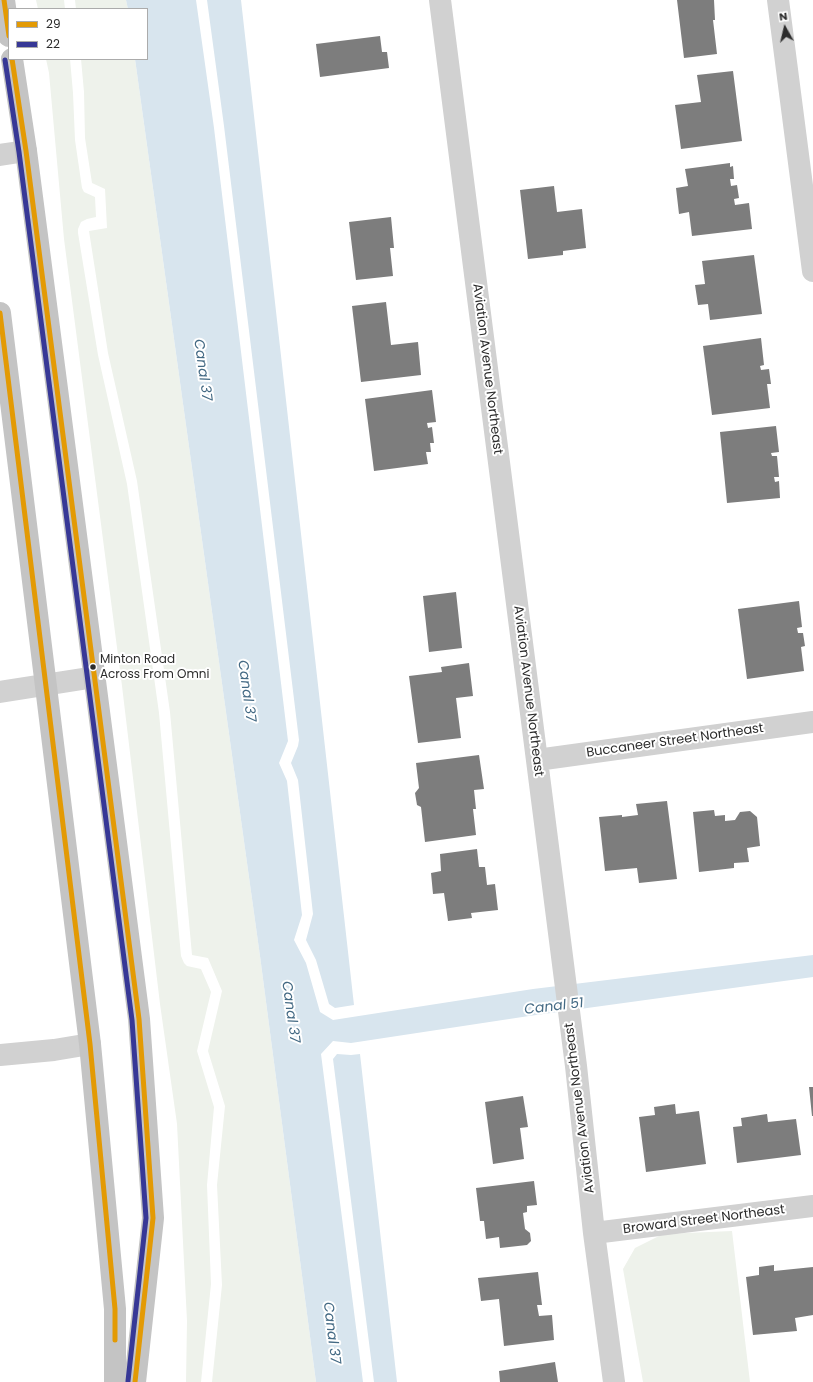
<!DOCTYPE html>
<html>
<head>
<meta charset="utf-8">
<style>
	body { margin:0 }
	#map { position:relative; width:813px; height:1382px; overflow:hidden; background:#fff; font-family:Poppins,sans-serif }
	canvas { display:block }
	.legend { position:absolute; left:8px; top:8px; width:140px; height:52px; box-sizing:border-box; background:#fff; border:1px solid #ababab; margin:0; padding:5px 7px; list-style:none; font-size:12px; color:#2c2c2c }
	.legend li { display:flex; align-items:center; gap:8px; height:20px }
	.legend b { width:20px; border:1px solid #ababab }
	.north { position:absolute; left:765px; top:8px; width:40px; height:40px; -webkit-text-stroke:3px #fff; paint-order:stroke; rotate:352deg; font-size:11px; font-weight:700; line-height:16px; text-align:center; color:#2c2c2c }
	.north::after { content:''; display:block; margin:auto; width:14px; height:18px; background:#2c2c2c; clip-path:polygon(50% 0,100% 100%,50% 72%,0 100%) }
</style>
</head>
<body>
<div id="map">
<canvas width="813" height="1382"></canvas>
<ul class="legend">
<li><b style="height:5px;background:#e39a04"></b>29</li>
<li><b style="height:5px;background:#373896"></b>22</li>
</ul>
<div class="north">N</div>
</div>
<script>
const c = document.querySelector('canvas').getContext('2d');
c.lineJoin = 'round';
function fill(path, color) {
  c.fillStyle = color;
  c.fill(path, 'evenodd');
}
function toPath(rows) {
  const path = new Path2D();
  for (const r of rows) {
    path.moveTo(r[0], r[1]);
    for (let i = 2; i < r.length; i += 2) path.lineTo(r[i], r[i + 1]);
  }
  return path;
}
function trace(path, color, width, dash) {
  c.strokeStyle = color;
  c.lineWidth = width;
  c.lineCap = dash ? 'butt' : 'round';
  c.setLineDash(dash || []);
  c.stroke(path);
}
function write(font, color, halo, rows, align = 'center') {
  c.font = font + ' Poppins,sans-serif';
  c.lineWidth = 4;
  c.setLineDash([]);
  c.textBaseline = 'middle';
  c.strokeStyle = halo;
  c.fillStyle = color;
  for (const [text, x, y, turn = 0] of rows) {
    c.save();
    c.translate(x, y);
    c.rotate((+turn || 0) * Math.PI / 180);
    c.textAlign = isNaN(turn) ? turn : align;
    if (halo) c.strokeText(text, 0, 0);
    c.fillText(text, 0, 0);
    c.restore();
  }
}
fill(toPath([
	[36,0,64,0,65,9,38,9],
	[75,0,126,0,128,9,76,9],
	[46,59,70,59,73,93,75,140,82,188,84,192,95,197,96,217,87,219,81,222,78,229,78,233,98,355,127,484,159,713,181,956,184,963,187,966,201,969,211,992,197,1051,214,1107,207,1185,211,1284,201,1382,186,1382,187,1321,177,1124,160,1004,122,686,64,239,49,73],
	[81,59,135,59,260,956,316,1382,212,1382,222,1285,217,1185,225,1106,208,1051,222,991,208,958,192,955,170,712,137,481,108,353,89,231,107,228,105,189,92,183,85,138,84,92],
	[732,1231,750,1382,643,1382,623,1269,635,1248,663,1234]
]), '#eef2eb');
fill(toPath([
	[126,0,196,0,214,128,288,741,279,763,287,781,302,915,294,940,306,963,320,1012,333,1020,533,989,813,955,813,977,529,1016,351,1043,333,1041,321,1054,363,1382,316,1382,260,956,135,59,147,59,147,9,128,9],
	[207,0,241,0,354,1005,335,1008,329,1004,316,960,306,940,313,914,298,780,291,763,298,746,299,740,224,126],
	[337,1054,351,1055,360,1054,397,1382,374,1382,333,1059]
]), '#d8e5ee');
fill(toPath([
	[677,0,714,0,715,20,713,20,717,54,684,58],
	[380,36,382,52,387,52,389,68,320,77,316,44],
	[733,71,742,141,681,149,675,105,701,102,697,75],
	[730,163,730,167,733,166,734,179,730,179,731,186,737,185,739,198,734,199,735,205,749,203,752,229,692,236,689,212,679,214,676,188,688,186,685,169],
	[554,186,557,212,582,209,586,248,563,251,563,255,528,259,520,190],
	[391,217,394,248,390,248,393,276,356,280,349,222],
	[754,255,762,314,710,320,708,304,698,305,695,285,705,284,702,261],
	[386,302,391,345,418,342,421,375,361,382,352,306],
	[761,338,764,365,760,366,761,370,769,369,771,384,767,384,770,408,712,415,703,346],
	[432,390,436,422,427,423,428,428,432,427,434,443,430,443,431,452,426,452,428,464,374,471,365,399],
	[776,426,779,452,771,453,772,456,777,456,779,477,774,477,775,482,779,481,780,498,727,503,720,432],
	[456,592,462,648,429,652,423,596],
	[799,601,802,627,797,628,798,633,803,633,805,646,801,647,804,671,747,679,738,609],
	[469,663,473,696,456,698,461,738,418,743,409,676,442,672,441,667],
	[479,755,484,789,474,790,476,809,473,809,476,835,425,842,421,807,417,805,415,793,419,788,416,763],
	[667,801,677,879,639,883,637,868,605,871,599,817,622,815,622,817,638,815,636,804],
	[714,810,715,816,725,815,725,821,735,820,740,812,750,811,757,817,760,846,747,848,749,862,734,863,734,868,699,872,693,812],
	[477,849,479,867,485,867,487,885,495,884,498,910,471,913,472,918,448,921,444,893,433,894,431,873,441,871,440,854],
	[809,1087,813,1087,813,1116,812,1116],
	[523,1096,528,1127,520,1128,524,1159,493,1164,485,1102],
	[675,1104,676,1114,699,1111,706,1164,646,1172,639,1117,655,1115,654,1107],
	[767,1114,768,1122,796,1119,801,1155,737,1163,733,1127,742,1126,741,1118],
	[534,1181,537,1205,527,1206,527,1212,523,1213,525,1229,530,1233,531,1241,527,1245,500,1248,499,1237,486,1239,484,1221,480,1221,476,1188],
	[774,1265,774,1271,813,1267,813,1315,795,1318,797,1331,753,1335,746,1277,759,1275,759,1267],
	[538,1272,542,1305,537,1305,539,1316,552,1315,554,1340,504,1346,499,1299,481,1301,478,1278],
	[555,1362,558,1382,500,1382,499,1371]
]), '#7d7d7d');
trace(toPath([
	[440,0,576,1066,594,1233,614,1382],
	[778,0,813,271],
	[0,155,26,151],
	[0,692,95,677],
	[537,760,813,722],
	[0,1055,54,1050,90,1044],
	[594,1233,813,1206]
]), '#d1d1d1', 22);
trace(toPath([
	[4,0,9,36],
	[12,59,26,151,139,1019,153,1218,135,1382],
	[0,313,90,1044,115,1309,115,1382]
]), '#c4c4c4', 22);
trace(toPath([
	[4,0,9,36],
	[12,59,26,151,139,1019,153,1218,135,1382],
	[0,313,90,1044,115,1309,115,1340]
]), '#e39a04', 5);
trace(toPath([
	[5,60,19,152,132,1020,146,1218,128,1381]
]), '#373896', 5);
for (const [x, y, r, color] of [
	[93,667,3.5,"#2c2c2c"]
]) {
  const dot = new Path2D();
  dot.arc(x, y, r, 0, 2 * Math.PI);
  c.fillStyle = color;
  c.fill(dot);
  trace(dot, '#fff', 1.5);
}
write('12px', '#2c2c2c', '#fff', [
	["Minton Road",100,660],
	["Across From Omni",100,675]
], 'left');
write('13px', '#2c2c2c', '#fff', [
	["Aviation Avenue Northeast",487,369,83],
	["Aviation Avenue Northeast",528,691,83],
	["Buccaneer Street Northeast",675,741,-8],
	["Aviation Avenue Northeast",580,1108,-97],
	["Broward Street Northeast",704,1220,-7]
]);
write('italic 14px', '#446a84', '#fff', [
	["Canal 37",202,370,82],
	["Canal 37",246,691,82],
	["Canal 51",554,1007,-7],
	["Canal 37",290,1012,82],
	["Canal 37",331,1333,83]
]);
</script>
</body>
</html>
